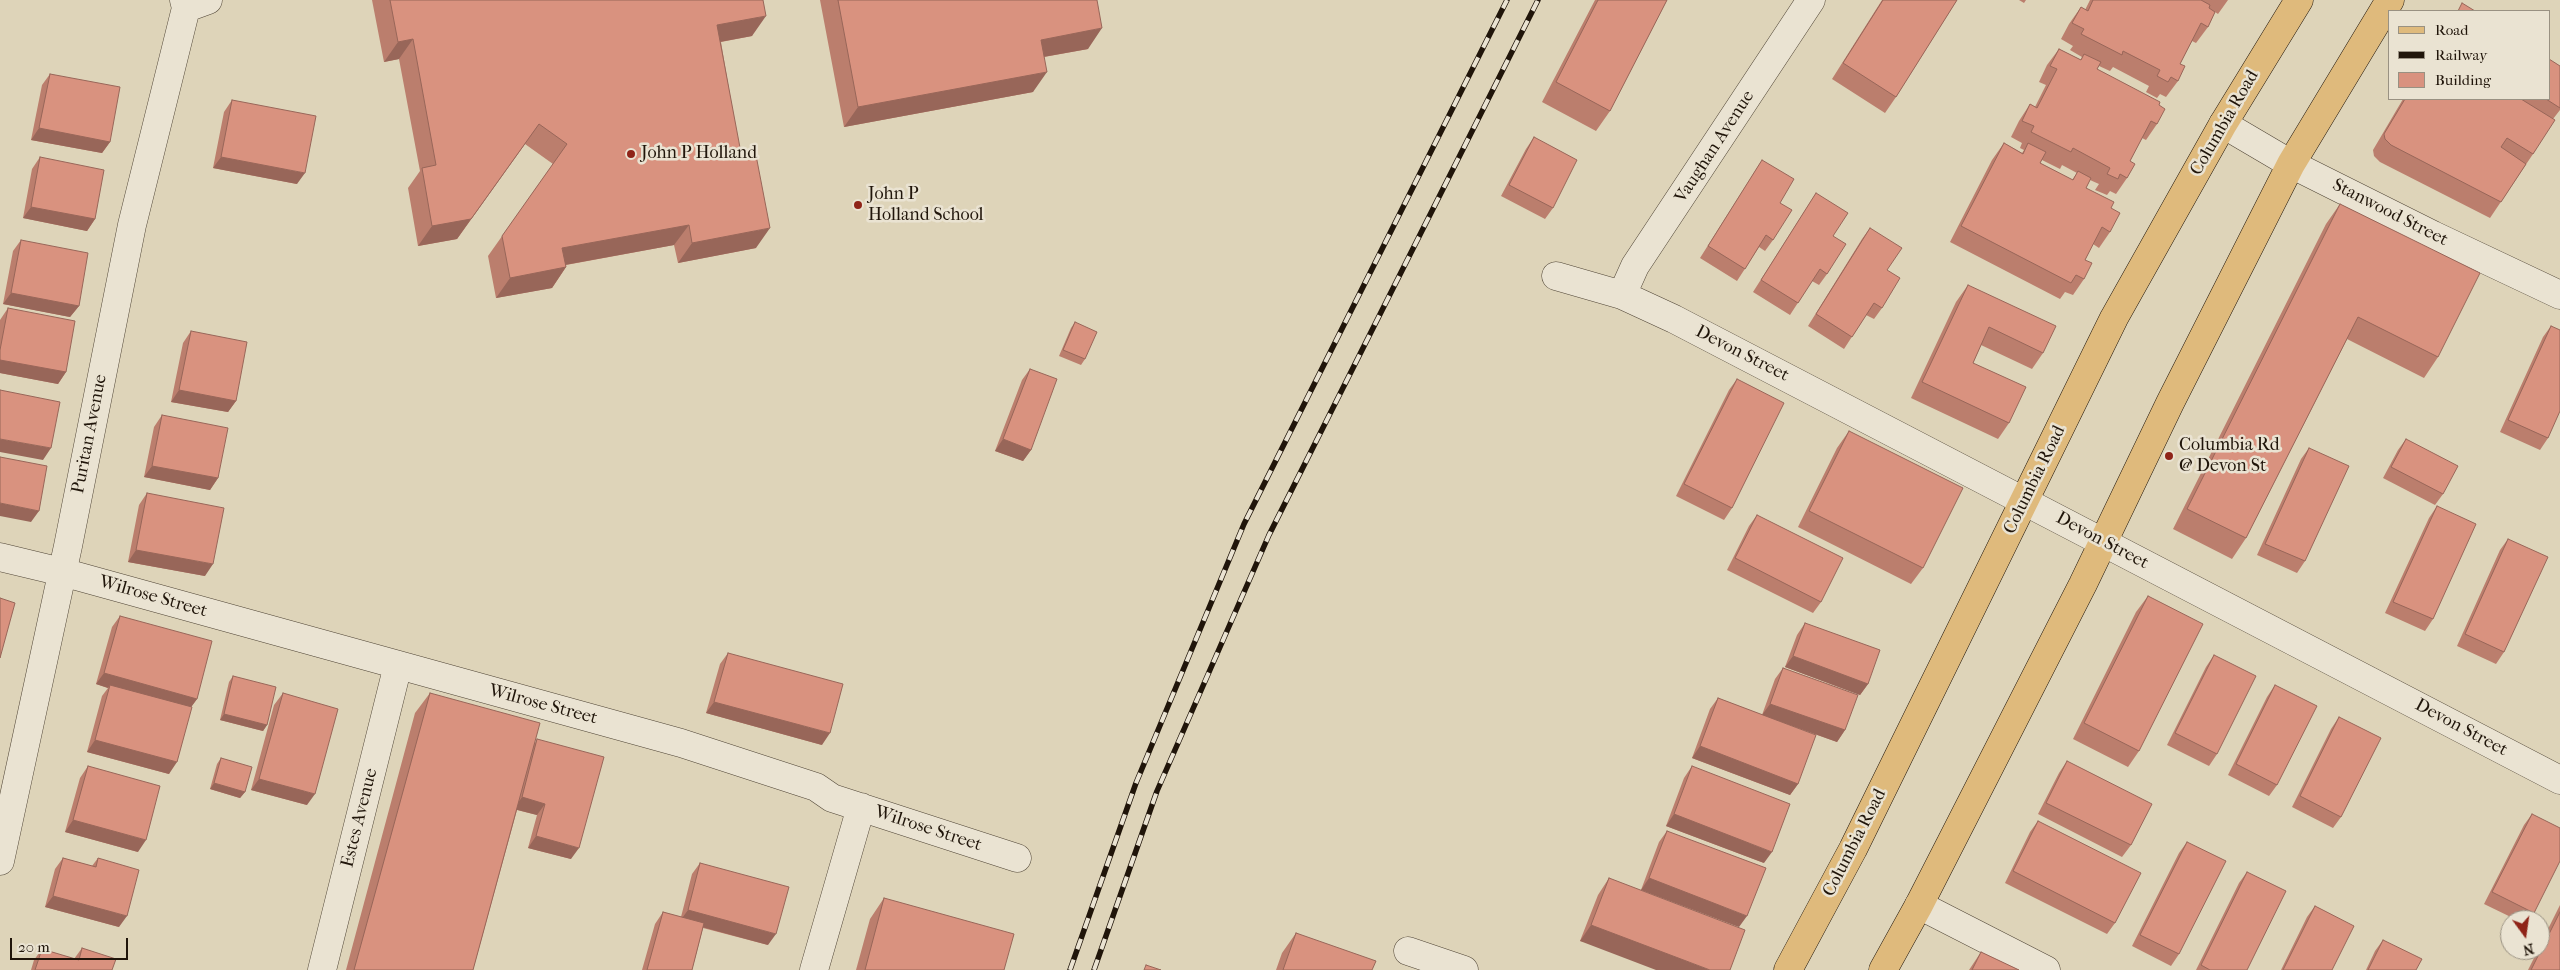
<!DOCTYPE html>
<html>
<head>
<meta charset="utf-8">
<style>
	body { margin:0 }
	#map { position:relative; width:2560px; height:970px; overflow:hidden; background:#ded4b9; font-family:"IM FELL French Canon",serif }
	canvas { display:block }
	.legend { position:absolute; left:2388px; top:10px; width:162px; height:90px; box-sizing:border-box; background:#eae3d2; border:1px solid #999182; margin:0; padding:6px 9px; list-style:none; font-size:15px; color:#20150a }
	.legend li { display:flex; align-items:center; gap:10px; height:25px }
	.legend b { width:25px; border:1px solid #999182 }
	.north { position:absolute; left:2500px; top:910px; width:50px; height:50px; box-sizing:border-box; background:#eae3d2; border:1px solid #999182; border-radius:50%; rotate:166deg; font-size:14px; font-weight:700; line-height:20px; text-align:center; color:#20150a }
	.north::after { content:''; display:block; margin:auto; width:18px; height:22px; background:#8f2418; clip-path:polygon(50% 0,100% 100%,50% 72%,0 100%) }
	.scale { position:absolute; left:10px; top:938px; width:118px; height:22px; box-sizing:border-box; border:2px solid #20150a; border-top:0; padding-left:6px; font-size:15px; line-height:18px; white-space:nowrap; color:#20150a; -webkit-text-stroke:4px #eae3d2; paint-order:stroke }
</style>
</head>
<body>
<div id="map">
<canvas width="2560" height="970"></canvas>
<ul class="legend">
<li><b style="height:6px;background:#dfba7c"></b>Road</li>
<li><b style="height:6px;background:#20150a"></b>Railway</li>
<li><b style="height:14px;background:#d9927f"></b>Building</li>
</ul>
<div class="north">N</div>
<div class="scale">20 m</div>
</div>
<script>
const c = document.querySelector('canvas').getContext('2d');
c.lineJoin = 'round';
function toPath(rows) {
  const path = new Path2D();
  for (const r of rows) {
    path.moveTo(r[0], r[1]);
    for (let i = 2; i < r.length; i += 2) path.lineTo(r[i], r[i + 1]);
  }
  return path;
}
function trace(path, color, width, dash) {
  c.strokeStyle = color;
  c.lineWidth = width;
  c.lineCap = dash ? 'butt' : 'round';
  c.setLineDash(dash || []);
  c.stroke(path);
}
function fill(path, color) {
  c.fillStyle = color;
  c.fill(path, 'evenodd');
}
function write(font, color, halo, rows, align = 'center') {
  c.font = font + ' "IM FELL French Canon",serif';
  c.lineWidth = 5;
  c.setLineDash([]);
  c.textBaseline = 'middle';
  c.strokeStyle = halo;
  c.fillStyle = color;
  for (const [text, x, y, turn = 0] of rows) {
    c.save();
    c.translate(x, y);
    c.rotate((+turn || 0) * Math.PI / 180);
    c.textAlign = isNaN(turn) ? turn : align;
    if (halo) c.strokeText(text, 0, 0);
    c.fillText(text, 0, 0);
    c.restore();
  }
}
const street = toPath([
	[186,8,208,0],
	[2223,124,2291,164,2433,235,2560,295],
	[1556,276,1622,295,1674,319,2560,780],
	[1622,295,1635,266,1811,0],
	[0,557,62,572,681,743,816,787,832,798,1017,858],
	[0,861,68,546,132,225,186,8,184,0],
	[1919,905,2046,970],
	[1408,951,1464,970],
	[322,970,398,665],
	[814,970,861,807]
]);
const primary = toPath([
	[1788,970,1853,849,2114,318,2223,124,2299,0],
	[1883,970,1919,905,2083,584,2170,403,2291,164,2390,0]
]);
trace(street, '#504536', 29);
trace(primary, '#20150a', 29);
trace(street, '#eae3d2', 28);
trace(primary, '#dfba7c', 28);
const rail = toPath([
	[1070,970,1136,783,1244,524,1507,0],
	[1094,970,1157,791,1269,535,1538,0]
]);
trace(rail, '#20150a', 5.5);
trace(rail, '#eae3d2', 4, [11]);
fill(toPath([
	[372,0,763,0,752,36,721,42,756,248,678,263,674,245,566,265,566,267,552,288,496,298,488,256,553,164,525,144,457,239,418,246,408,188,420,171,399,59,384,62],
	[820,0,1097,0,1088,49,1044,57,1033,92,844,127],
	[1595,0,1667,0,1610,111,1596,131,1542,102],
	[1882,0,1957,0,1896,97,1885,113,1832,79],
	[2019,0,2026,0,2024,3],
	[2090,0,2228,0,2218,14,2215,12,2208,27,2196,43,2192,41,2180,64,2178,81,2166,97,2160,94,2157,98,2146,92,2149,86,2113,67,2110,71,2099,66,2097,69,2159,105,2157,124,2146,140,2142,138,2130,161,2127,178,2116,194,2110,191,2107,195,2095,190,2099,184,2090,180,2086,188,2111,208,2110,232,2099,248,2093,244,2085,260,2084,279,2073,295,2065,292,2060,299,1950,242,1992,160,2004,143,2022,153,2024,150,2020,148,2022,143,2011,137,2019,121,2030,104,2035,107,2046,85,2039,82,2047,65,2059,49,2081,60,2082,57,2070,50,2073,46,2061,39,2069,24,2081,7,2085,10],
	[2042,160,2060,169,2062,165,2077,173,2072,180,2040,163],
	[2560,66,2560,110,2553,119,2533,154,2490,218,2380,162,2374,156,2373,150,2403,99,2549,99],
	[50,74,110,142,102,153,31,140,42,85],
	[232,100,297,184,213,168,224,112],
	[1534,137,1553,208,1545,219,1501,196,1526,149],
	[40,157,95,219,87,231,23,218,32,169],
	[1762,160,1780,203,1773,240,1765,251,1759,247,1737,281,1700,258],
	[1816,193,1827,274,1819,285,1812,281,1790,315,1753,292],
	[2340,204,2438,357,2424,378,2347,339,2246,538,2232,559,2173,529,2326,224],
	[1870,228,1887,270,1882,308,1874,319,1866,315,1844,349,1808,326,1862,239],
	[21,240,79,306,70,317,3,304,13,251],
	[1968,285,2043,353,2032,369,1981,345,1973,363,2009,423,1998,439,1911,398,1956,302],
	[8,308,66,372,58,384,0,373,0,320],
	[1075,322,1085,359,1081,365,1059,356,1071,328],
	[2551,326,2548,438,2540,450,2500,432,2543,337],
	[191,331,236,401,228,412,171,402,183,343],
	[1030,369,1031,450,1023,461,995,451,1022,380],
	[1737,379,1732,508,1724,520,1676,496,1729,390],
	[162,415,218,478,210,490,144,477,154,427],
	[1849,431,1923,568,1911,584,1798,527,1837,448],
	[2406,439,2443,494,2435,505,2383,478,2398,450],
	[2309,448,2305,561,2297,573,2257,555,2301,459],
	[147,493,205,576,128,562,139,505],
	[2437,506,2433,619,2425,631,2385,613,2429,518],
	[1757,515,1821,602,1813,613,1727,570,1749,526],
	[2508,539,2504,652,2496,664,2457,646,2500,550],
	[2148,596,2139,751,2128,767,2073,739,2136,612],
	[120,616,197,699,191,707,169,774,87,752,102,696,108,688,96,684,112,627],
	[1805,623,1868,684,1860,695,1785,667,1797,635],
	[728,653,822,745,706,713,720,664],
	[2214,655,2217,754,2209,766,2167,745,2206,667],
	[1783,668,1845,730,1837,742,1778,721,1798,784,1790,795,1692,758,1710,709,1718,698,1762,715,1775,679],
	[233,676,267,725,263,731,220,720,229,682],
	[2275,685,2277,785,2269,796,2228,775,2267,697],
	[283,693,307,805,251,790,274,705],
	[430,693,535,743,537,739,571,859,528,848,537,815,517,810,473,970,346,970,415,713],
	[2339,717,2341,817,2333,828,2292,807,2331,729],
	[221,758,245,792,240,798,210,789,217,764],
	[2067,761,2131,845,2122,857,2038,814,2059,773],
	[88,766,138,852,65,832,80,778],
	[1692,766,1764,863,1666,826,1684,778],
	[2532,814,2534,913,2529,920,2517,920,2484,904,2524,825],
	[2038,821,2115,923,2107,934,2005,883,2030,832],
	[1667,831,1739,927,1641,890,1659,842],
	[2187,842,2179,954,2171,966,2132,946,2179,853],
	[63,858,92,866,98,858,119,927,45,907,55,869],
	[700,863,768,945,703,928,692,970,642,970,655,924,663,912,681,917,692,874],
	[2247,872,2247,970,2196,970,2239,883],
	[1609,878,1730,970,1580,941,1598,895],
	[884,898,1004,970,856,970,870,919],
	[2560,905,2560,970,2528,970,2538,950,2540,950,2540,945],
	[2315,906,2332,970,2281,970,2307,917],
	[1296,933,1372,970,1276,970,1282,953],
	[2383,940,2416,970,2366,970,2375,951],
	[82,948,112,970,31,970,34,960,42,949,74,959],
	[1981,952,2019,970,1969,970]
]), '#bb7e6d');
fill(toPath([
	[766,16,752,36,703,45,717,25],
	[1102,28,1088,49,1026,60,1041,40],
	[413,39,399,59,384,62,398,42],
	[1047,72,1033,92,844,127,858,107],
	[539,124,457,239,418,246,432,226],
	[39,128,110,142,102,153,31,140],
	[221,157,305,173,297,184,213,168],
	[31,207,95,219,87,231,23,218],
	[689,225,674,245,548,268,562,248],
	[770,228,756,248,678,263,692,243],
	[566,267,552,288,496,298,510,278],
	[11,293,79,306,70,317,3,304],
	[0,360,66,372,58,384,0,373],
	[179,390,236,401,228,412,171,402],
	[0,439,51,448,43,460,0,452],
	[1003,439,1031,450,1023,461,995,451],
	[152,466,218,478,210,490,144,477],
	[0,503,39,511,31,522,0,516],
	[136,550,213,564,205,576,128,562],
	[1793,656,1868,684,1860,695,1785,667],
	[104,673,197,699,189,710,110,685,108,688,96,684],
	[714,702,830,733,822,745,706,713],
	[1770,704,1845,730,1837,742,1762,715],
	[224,714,267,725,263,731,220,720],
	[95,740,177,762,169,774,87,752],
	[1700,746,1798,784,1790,795,1692,758],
	[259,779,315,794,307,805,251,790],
	[214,783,245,792,240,798,210,789],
	[522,797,545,804,537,815,514,809],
	[1674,814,1772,852,1764,863,1666,826],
	[73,820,146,840,138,852,65,832],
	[536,836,579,848,571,859,528,848],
	[1649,878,1747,916,1739,927,1641,890],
	[53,896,127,916,119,927,45,907],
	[688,910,776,934,768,945,680,921],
	[1591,925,1710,970,1656,970,1580,941]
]), '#986659');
const building = toPath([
	[390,0,763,0,766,16,717,25,741,153,755,150,770,228,692,243,689,225,562,248,566,267,510,278,502,236,567,144,539,124,471,219,432,226,422,168,436,165,413,39,398,42,390,0],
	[838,0,1097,0,1102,28,1041,40,1047,72,858,107,838,0],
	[1598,0,1667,0,1610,111,1556,82,1598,0],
	[1883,0,1957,0,1896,97,1843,63,1883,0],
	[2093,0,2201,0,2210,5,2209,8,2215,12,2208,27,2201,23,2180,64,2185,66,2178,81,2171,77,2168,82,2157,76,2160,70,2123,51,2122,55,2081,34,2084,29,2072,23,2081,7,2088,11,2093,0],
	[2462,3,2475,11,2458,11,2462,3],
	[2059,49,2081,60,2084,54,2101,62,2097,69,2160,102,2159,105,2165,109,2157,124,2151,121,2130,161,2135,164,2127,178,2120,174,2118,179,2107,174,2110,168,2073,148,2071,152,2031,132,2034,126,2022,121,2030,104,2037,108,2057,69,2050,66,2059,49],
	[2549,59,2560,66,2560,108,2546,99,2549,99,2549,59],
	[50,74,120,87,110,142,39,128,50,74],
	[2405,99,2521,99,2555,120,2533,154,2507,138,2501,147,2526,164,2501,202,2391,145,2385,139,2384,134,2405,99],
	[232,100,316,116,305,173,221,157,232,100],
	[1534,137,1577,160,1553,208,1509,185,1534,137],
	[2004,143,2023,154,2028,143,2046,152,2040,163,2073,180,2078,171,2091,178,2086,188,2114,202,2111,208,2120,213,2110,232,2102,227,2085,260,2092,263,2084,279,2076,275,2071,283,1961,226,2004,143],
	[40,157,104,170,95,219,31,207,40,157],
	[1762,160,1794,179,1780,203,1792,210,1773,240,1766,235,1745,269,1708,246,1762,160],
	[1816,193,1848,213,1833,236,1846,244,1827,274,1820,269,1798,303,1761,280,1816,193],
	[2340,204,2480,273,2438,357,2358,317,2246,538,2187,509,2340,204],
	[1870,228,1902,248,1887,270,1900,278,1882,308,1874,303,1852,337,1816,314,1870,228],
	[21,240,88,253,79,306,11,293,21,240],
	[1968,285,2056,326,2043,353,1989,327,1973,363,2026,387,2009,423,1922,382,1968,285],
	[8,308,75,321,66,372,0,360,0,350,8,308],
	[1075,322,1097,332,1085,359,1063,350,1075,322],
	[2551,326,2560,330,2560,411,2548,438,2508,420,2551,326],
	[191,331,247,342,236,401,179,390,191,331],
	[1030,369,1057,379,1031,450,1003,439,1030,369],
	[1737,379,1784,403,1732,508,1684,484,1737,379],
	[0,390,60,402,51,448,0,439,0,390],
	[162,415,228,428,218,478,152,466,162,415],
	[1849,431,1963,488,1923,568,1809,511,1849,431],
	[2406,439,2458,466,2443,494,2391,467,2406,439],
	[2309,448,2349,466,2305,561,2265,544,2309,448],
	[0,457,47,466,39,511,0,503,0,457],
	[147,493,224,508,213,564,136,550,147,493],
	[2437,506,2476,524,2433,619,2393,602,2437,506],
	[1757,515,1843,558,1821,602,1735,558,1757,515],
	[2508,539,2548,557,2504,652,2465,634,2508,539],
	[2148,596,2203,624,2139,751,2084,723,2148,596],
	[0,598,15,603,0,658,0,598],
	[120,616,212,641,197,699,104,673,120,616],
	[1805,623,1880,650,1868,684,1793,656,1805,623],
	[728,653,843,684,830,733,714,702,728,653],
	[2214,655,2256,676,2217,754,2175,733,2214,655],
	[1783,668,1858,695,1845,730,1770,704,1783,668],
	[233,676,276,687,267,725,224,714,233,676],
	[110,685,192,707,177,762,95,740,110,685],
	[2275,685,2317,706,2277,785,2236,764,2275,685],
	[283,693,338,709,315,794,259,779,283,693],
	[430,693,540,723,473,970,354,970,430,693],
	[1718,698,1816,735,1798,784,1700,746,1718,698],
	[2339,717,2381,738,2341,817,2300,796,2339,717],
	[537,739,604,757,579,848,536,836,545,804,522,797,537,739],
	[221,758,252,767,245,792,214,783,221,758],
	[2067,761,2152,804,2131,845,2046,803,2067,761],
	[88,766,160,786,146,840,73,820,88,766],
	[1692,766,1790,804,1772,852,1674,814,1692,766],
	[2532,814,2560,828,2560,861,2534,913,2492,892,2532,814],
	[2038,821,2141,873,2115,923,2013,871,2038,821],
	[1667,831,1766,868,1747,916,1649,878,1667,831],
	[2187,842,2226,861,2179,954,2140,935,2187,842],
	[63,858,96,867,98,858,139,870,127,916,53,896,63,858],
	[700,863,789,887,776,934,688,910,700,863],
	[2247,872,2286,891,2247,970,2210,970,2201,965,2247,872],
	[1609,878,1745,930,1730,970,1710,970,1591,925,1609,878],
	[884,898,1014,934,1004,970,865,970,884,898],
	[2315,906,2354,926,2332,970,2283,970,2315,906],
	[663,912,704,923,692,970,647,970,663,912],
	[2560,912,2560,970,2531,970,2560,912],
	[1296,933,1376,961,1372,970,1283,970,1296,933],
	[2383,940,2422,959,2416,970,2368,970,2383,940],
	[82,948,116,959,112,970,35,970,42,949,79,960,82,948],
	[1981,952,2019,970,1972,970,1981,952],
	[1146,965,1161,970,1144,970,1146,965]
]);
fill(building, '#d9927f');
trace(building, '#986659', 1);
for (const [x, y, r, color] of [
	[631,154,5,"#8f2418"],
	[858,205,5,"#8f2418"],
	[2169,456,5,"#8f2418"]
]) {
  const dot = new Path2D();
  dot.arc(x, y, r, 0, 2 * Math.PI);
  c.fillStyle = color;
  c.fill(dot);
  trace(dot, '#eae3d2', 2);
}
write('18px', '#20150a', '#eae3d2', [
	["Columbia Road",2225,123,-60],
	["Vaughan Avenue",1715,147,-57],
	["Stanwood Street",2390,213,27],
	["Devon Street",1742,354,27],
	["Puritan Avenue",90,434,-79],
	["Columbia Road",2035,480,-64],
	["Devon Street",2102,541,28],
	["Wilrose Street",153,597,16],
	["Wilrose Street",543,705,15],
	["Devon Street",2461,728,28],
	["Estes Avenue",360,818,-76],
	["Wilrose Street",928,829,18],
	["Columbia Road",1855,843,-63]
]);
write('18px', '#20150a', '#eae3d2', [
	["John P Holland",641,154],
	["John P",868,195],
	["Holland School",868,216],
	["Columbia Rd",2179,446],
	["@ Devon St",2179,467]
], 'left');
</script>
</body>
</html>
